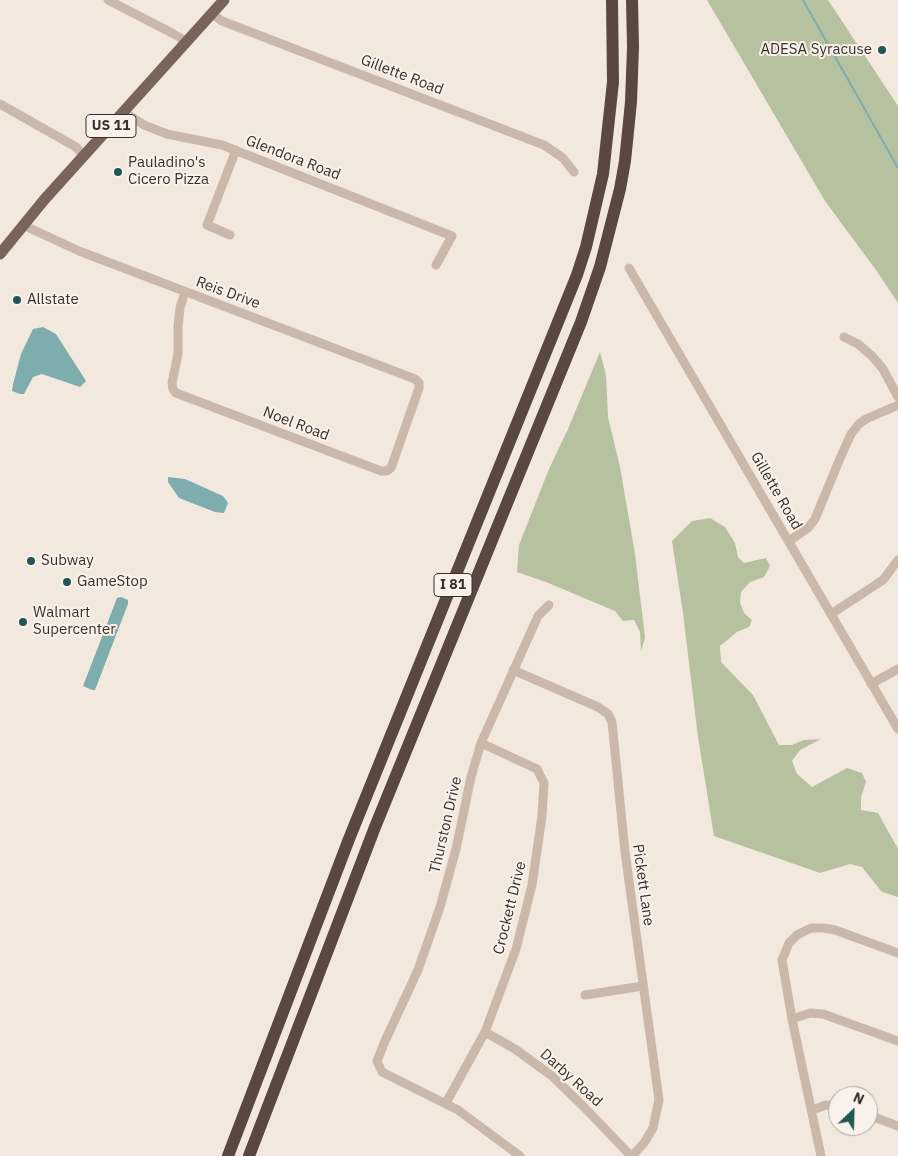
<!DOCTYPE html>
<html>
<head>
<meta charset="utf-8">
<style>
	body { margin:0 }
	#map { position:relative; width:898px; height:1156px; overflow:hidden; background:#f2e8de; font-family:"IBM Plex Sans",sans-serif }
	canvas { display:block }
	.north { position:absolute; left:828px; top:1086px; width:50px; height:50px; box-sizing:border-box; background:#f9f2eb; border:1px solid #aca49e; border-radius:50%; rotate:24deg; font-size:14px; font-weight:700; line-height:20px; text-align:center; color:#382e2a }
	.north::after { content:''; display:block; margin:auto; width:18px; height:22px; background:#205658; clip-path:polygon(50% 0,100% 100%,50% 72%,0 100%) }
</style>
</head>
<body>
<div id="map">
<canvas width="898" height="1156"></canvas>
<div class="north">N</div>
</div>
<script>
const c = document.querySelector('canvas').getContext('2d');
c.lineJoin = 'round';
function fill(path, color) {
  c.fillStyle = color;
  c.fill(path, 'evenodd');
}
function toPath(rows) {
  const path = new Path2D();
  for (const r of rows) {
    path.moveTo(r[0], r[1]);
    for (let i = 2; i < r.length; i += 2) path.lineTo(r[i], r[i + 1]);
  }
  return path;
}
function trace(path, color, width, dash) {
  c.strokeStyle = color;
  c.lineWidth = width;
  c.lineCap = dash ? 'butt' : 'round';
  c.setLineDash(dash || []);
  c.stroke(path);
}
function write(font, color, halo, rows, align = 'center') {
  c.font = font + ' "IBM Plex Sans",sans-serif';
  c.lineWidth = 4;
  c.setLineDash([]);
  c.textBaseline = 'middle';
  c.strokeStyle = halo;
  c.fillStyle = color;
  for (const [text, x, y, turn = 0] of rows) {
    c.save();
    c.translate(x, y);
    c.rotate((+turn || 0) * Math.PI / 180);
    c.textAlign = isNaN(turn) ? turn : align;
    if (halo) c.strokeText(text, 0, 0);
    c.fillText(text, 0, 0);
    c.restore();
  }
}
fill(toPath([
	[707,0,828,0,898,106,898,303,876,270,825,201],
	[600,352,606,375,608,417,620,467,635,554,645,638,641,651,640,632,634,620,623,621,615,611,546,582,517,572,519,545,549,469,568,429],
	[710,518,725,527,735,543,738,557,744,563,766,558,770,566,764,577,750,582,741,592,740,602,744,613,752,620,749,627,737,632,720,646,721,662,753,695,779,745,792,745,804,740,821,739,800,750,792,761,797,774,812,787,847,768,862,773,866,782,861,797,861,810,878,813,898,849,898,897,882,892,862,867,850,864,820,873,714,836,698,737,683,613,672,541,692,521]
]), '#b6c19f');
fill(toPath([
	[43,327,56,334,86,381,80,387,42,374,33,377,24,394,20,394,12,391,13,384,21,354,33,329],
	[168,477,185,479,223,496,228,503,224,513,215,512,179,498,168,482],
	[121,597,128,600,128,604,95,690,92,690,83,686,117,598]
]), '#7eadae');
trace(toPath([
	[803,0,898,168]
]), '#7eadae', 2);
trace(toPath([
	[108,0,172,33,187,42],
	[212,14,222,21,544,145,563,158,574,172],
	[0,104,76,147,84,156],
	[124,112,144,125,167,134,222,145,452,236,436,265],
	[23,225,79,251,415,379,419,383,419,388,391,468,387,471,381,471,176,393,173,389,172,383,178,354,178,327,180,308,185,292],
	[230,235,207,225,236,150],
	[629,268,898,729],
	[844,337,858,344,872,356,883,369,898,397],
	[789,541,808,528,815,519,841,456,851,434,859,424,866,419,898,405],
	[831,614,883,580,898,560],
	[513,670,598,707,608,714,612,722,625,852,659,1100,653,1128,644,1143,632,1156],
	[871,684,898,669],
	[585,995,643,986],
	[792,1019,810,1013,823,1014,898,1041],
	[485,1032,515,1049,552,1076,584,1107,631,1156],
	[446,1103,485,1032,516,949,532,885,542,816,544,783,537,769,481,743],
	[812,1110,826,1105,838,1106],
	[868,1115,898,1126],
	[520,1156,458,1110,382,1072,377,1061,385,1041,418,970,440,907,456,849,471,777,481,743,538,616,549,605],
	[821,1156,792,1019,782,960,789,943,797,935,811,928,824,928,835,930,898,953]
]), '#cab8aa', 9);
trace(toPath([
	[0,254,44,200,224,0]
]), '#79645b', 11);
trace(toPath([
	[228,1156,349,839,577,275,586,247,603,174,613,82,612,0],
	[249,1156,375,827,581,322,600,267,620,189,625,161,631,102,633,47,632,0]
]), '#584841', 12);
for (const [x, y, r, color] of [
	[882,50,5,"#205658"],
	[118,172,5,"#205658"],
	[17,300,5,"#205658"],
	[31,561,5,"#205658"],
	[67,582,5,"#205658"],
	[23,622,5,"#205658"]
]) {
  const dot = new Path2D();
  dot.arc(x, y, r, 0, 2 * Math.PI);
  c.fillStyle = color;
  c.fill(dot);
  trace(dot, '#f9f2eb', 2);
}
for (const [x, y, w] of [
	[111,126,50],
	[453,585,38]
]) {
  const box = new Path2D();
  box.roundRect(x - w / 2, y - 11.5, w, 23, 4);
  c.fillStyle = '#f9f2eb';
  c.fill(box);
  trace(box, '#382e2a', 1);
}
write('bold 14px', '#382e2a', null, [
	["US 11",111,126],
	["I 81",453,585]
]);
write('15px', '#382e2a', '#f9f2eb', [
	["ADESA Syracuse",872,50,"right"],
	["Pauladino's",128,163],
	["Cicero Pizza",128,180],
	["Allstate",27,300],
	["Subway",41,561],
	["GameStop",77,582],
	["Walmart",33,613],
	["Supercenter",33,630]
], 'left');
write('15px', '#382e2a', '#f9f2eb', [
	["Gillette Road",402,75,21],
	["Glendora Road",293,158,21],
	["Reis Drive",228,293,20],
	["Noel Road",296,424,21],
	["Gillette Road",776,491,60],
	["Thurston Drive",446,825,-77],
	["Pickett Lane",643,885,82],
	["Crockett Drive",510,908,-76],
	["Darby Road",571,1078,42]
]);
</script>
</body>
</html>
